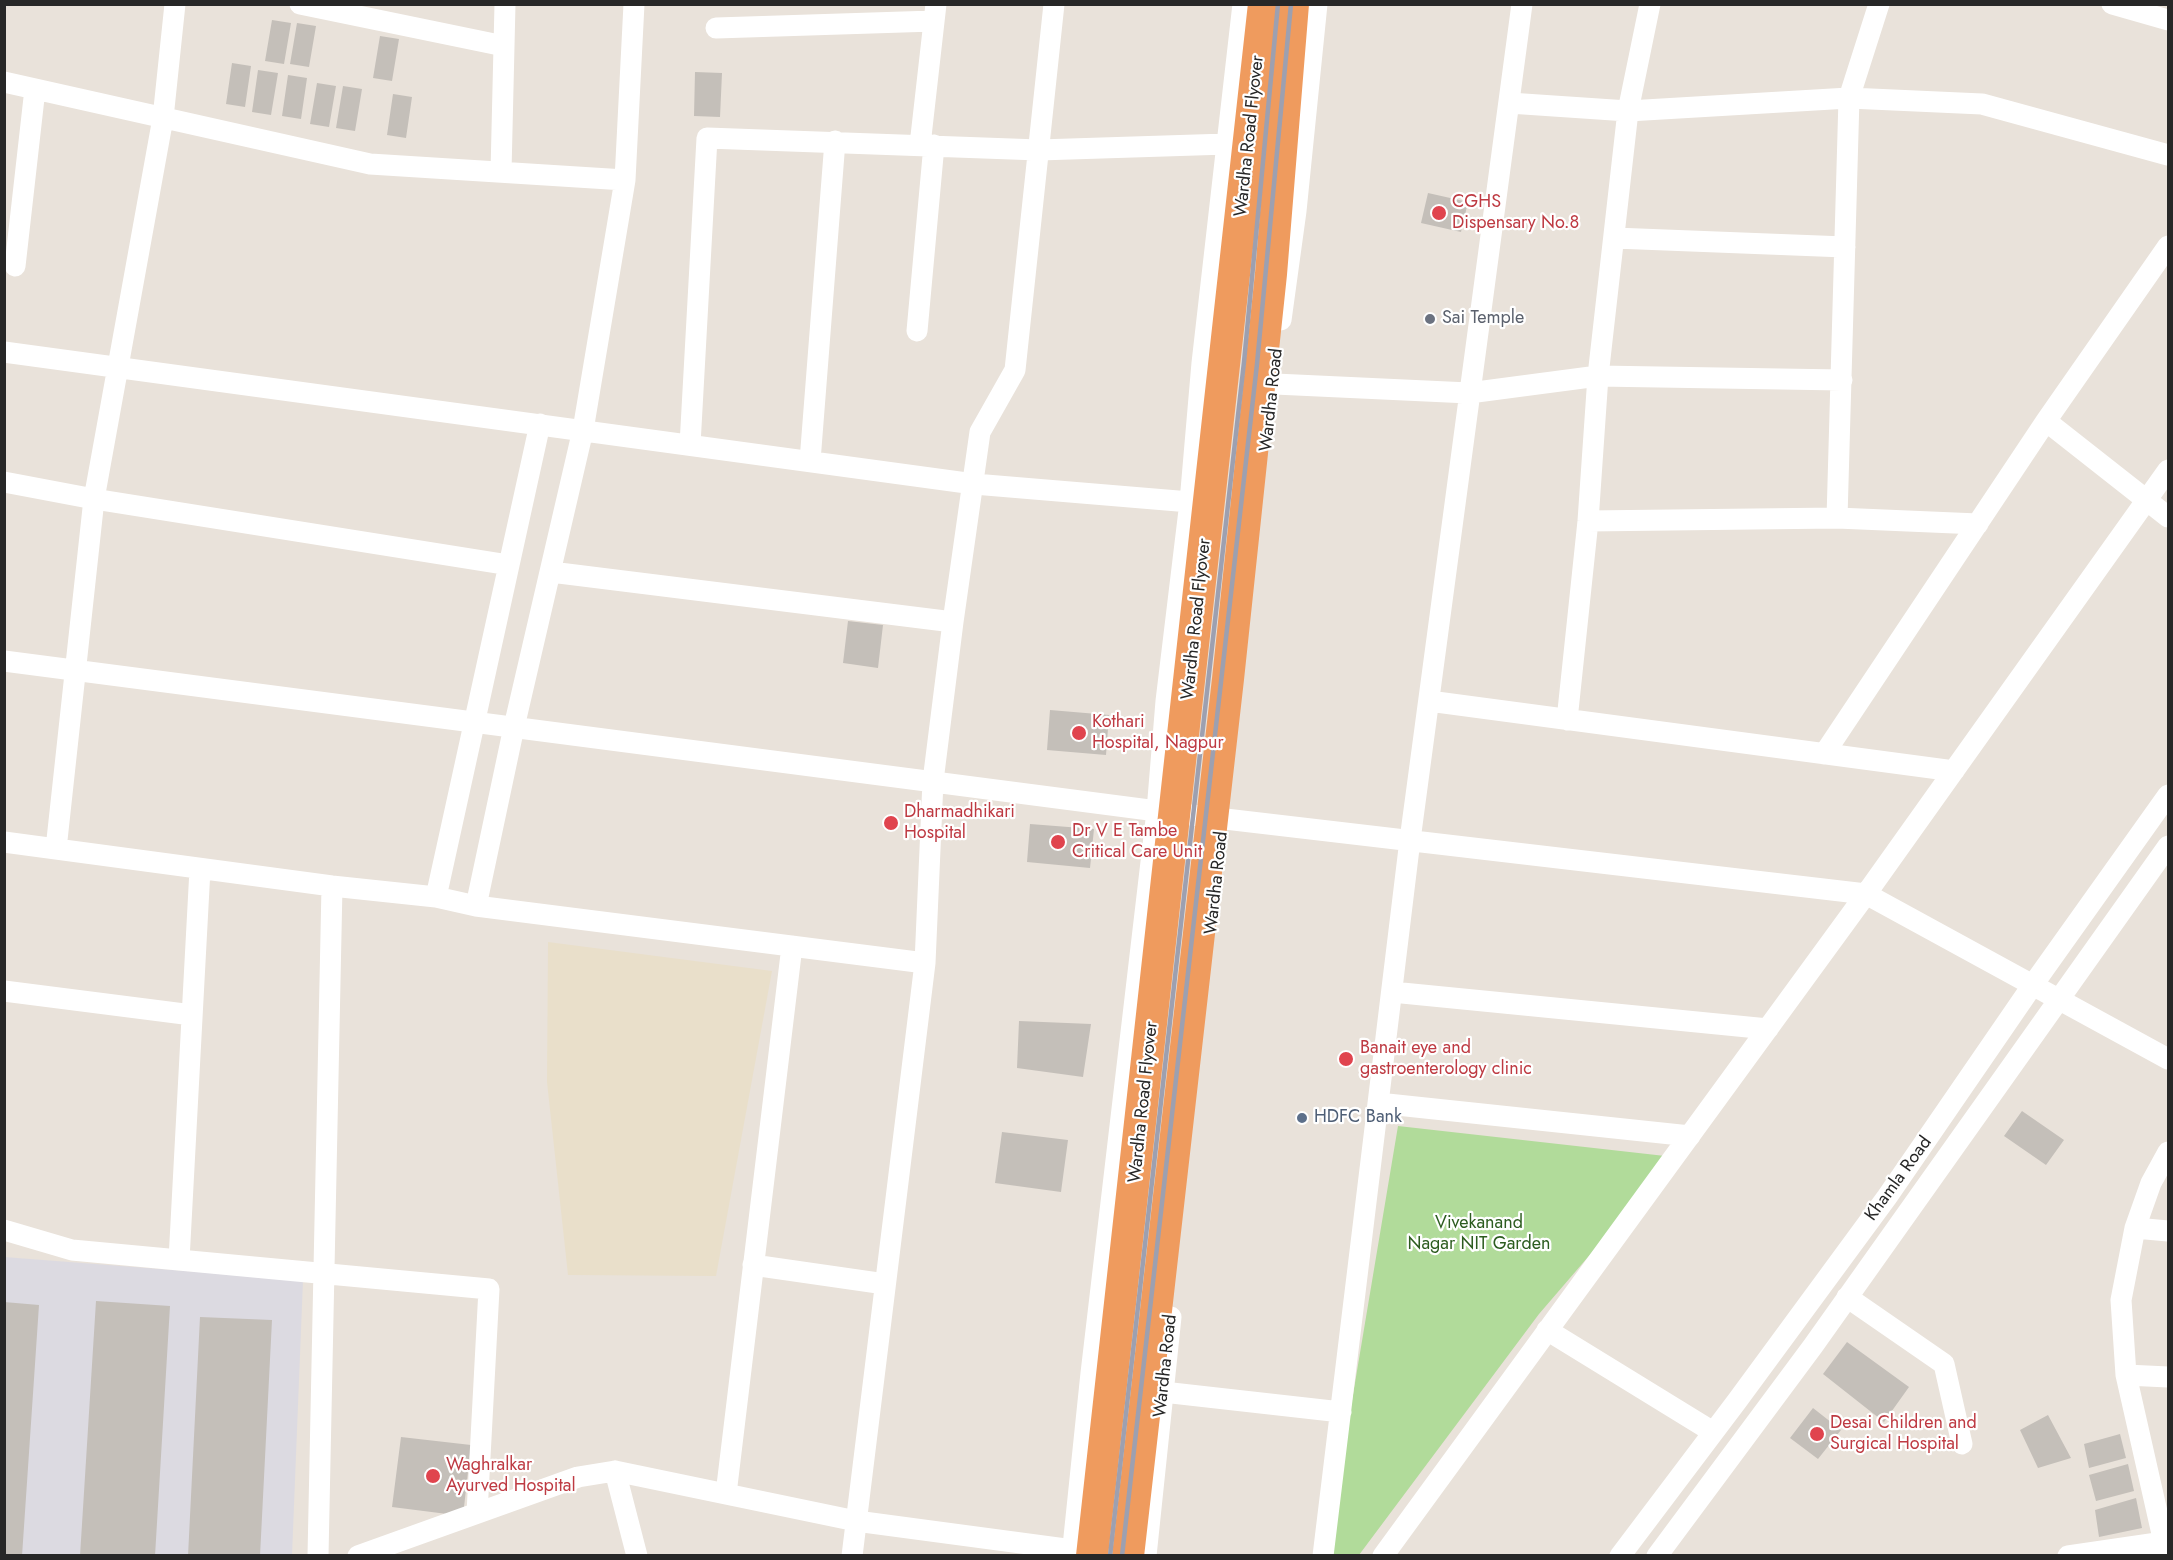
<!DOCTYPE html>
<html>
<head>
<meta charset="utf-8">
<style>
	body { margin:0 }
	#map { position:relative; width:2173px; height:1560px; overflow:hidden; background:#e9e2da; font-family:Jost,sans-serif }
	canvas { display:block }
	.frame { position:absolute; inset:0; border:6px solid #272727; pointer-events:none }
</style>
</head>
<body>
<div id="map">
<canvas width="2173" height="1560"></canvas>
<div class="frame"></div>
</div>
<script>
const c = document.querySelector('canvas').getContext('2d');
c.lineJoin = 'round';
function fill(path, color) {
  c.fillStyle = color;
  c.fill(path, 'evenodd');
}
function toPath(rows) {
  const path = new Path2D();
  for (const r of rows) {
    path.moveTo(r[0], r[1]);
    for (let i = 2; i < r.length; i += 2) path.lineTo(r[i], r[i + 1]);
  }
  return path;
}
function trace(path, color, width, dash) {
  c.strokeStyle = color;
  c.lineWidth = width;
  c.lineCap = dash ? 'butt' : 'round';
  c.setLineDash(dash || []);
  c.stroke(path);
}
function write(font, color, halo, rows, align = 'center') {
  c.font = font + ' Jost,sans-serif';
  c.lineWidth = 4.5;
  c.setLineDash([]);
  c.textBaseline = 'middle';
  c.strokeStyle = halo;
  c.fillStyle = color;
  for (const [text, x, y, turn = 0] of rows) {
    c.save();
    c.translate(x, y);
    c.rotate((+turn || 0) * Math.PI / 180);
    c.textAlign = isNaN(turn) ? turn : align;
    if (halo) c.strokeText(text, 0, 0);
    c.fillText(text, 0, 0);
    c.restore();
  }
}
fill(toPath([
	[4,1257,303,1280,292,1555,5,1555]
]), '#dcdae1');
fill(toPath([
	[548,942,772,971,716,1276,568,1275,547,1082]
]), '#e9dfca');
fill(toPath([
	[1398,1126,1674,1157,1539,1314,1359,1555,1326,1556]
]), '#b1db9a');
fill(toPath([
	[272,20,291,23,284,64,265,61],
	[297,23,316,26,309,67,290,64],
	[380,36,399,39,392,81,373,78],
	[232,63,251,66,245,107,226,104],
	[258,70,278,73,271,115,252,112],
	[695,72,722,73,720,117,694,116],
	[288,75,307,78,301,119,282,116],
	[317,83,336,86,329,127,310,124],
	[343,86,362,89,355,131,336,128],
	[393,94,412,97,406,138,387,135],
	[1428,193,1468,202,1461,232,1421,223],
	[848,621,883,625,878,668,843,663],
	[1050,710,1109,715,1106,755,1047,750],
	[1030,824,1094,829,1090,868,1027,862],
	[1019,1021,1091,1024,1083,1077,1017,1068],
	[2022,1111,2064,1140,2046,1165,2004,1136],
	[1002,1132,1068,1140,1061,1192,995,1183],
	[96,1301,170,1306,155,1556,80,1556],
	[4,1302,39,1305,22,1556,4,1556],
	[200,1317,272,1320,260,1556,188,1556],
	[1847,1342,1909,1387,1884,1422,1823,1374],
	[1813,1408,1841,1430,1818,1459,1790,1438],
	[2048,1415,2071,1458,2038,1468,2020,1430],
	[2120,1434,2126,1458,2089,1468,2084,1444],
	[401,1437,471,1445,463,1516,392,1507],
	[2128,1464,2134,1491,2096,1501,2089,1475],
	[2136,1498,2142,1528,2099,1537,2095,1510]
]), '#c4bfb9');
trace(toPath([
	[300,4,504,46],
	[2112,4,2168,20],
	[716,28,934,21],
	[4,82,370,164,625,180],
	[1509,103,1628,111,1849,98,1982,104,2168,155],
	[920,145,936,4],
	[501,172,505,4],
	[1614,238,1845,247],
	[15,266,35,89],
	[1281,320,1296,211,1317,4],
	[917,331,934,145],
	[4,352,974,484,1190,502],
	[1275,384,1469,393,1598,376,1842,380],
	[2046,421,2168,517],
	[690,445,707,138,1039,150,1227,144],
	[810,461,835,141],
	[4,482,94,499,509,565],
	[1837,518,1849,98,1879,4],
	[1588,521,1837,518,1978,524],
	[551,572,953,622],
	[4,661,1157,811,1866,894,2168,1059],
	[1429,701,1954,771],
	[1567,720,1588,521,1598,376,1628,111,1650,4],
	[1824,754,2046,421,2168,246],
	[4,842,332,886,436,897,476,906,925,963],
	[56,849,94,499,163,118,175,4],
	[436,897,540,424],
	[476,906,514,727,583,430,625,180,634,4],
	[4,991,192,1015],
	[1392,992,1768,1029],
	[1378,1103,1690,1136],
	[2135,1228,2168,1231],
	[4,1230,72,1250,489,1289,477,1513],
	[179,1260,200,869],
	[753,1265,885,1284],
	[1847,1297,1944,1364,1962,1444],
	[1547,1330,1713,1432],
	[2126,1375,2168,1377],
	[1163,1392,1341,1412],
	[615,1471,637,1556],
	[726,1494,792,946],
	[318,1556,332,886],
	[358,1556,578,1477,615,1471,856,1521,1073,1550],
	[852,1556,925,963,933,781,953,622,980,432,1015,370,1054,4],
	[1072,1556,1091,1373,1157,811,1166,701,1190,502,1202,363,1243,4],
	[1146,1556,1171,1317],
	[1323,1556,1410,840,1522,4],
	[1383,1556,1866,894,2168,470],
	[1620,1556,1737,1401,1887,1197,2032,986,2168,795],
	[1657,1556,1813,1346,2168,846],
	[2068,1556,2164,1542],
	[2167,1556,2126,1375,2121,1300,2135,1228,2151,1183,2168,1152]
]), '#fff', 21);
trace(toPath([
	[1092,1556,1264,4],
	[1128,1556,1228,679,1271,274,1293,4]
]), '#ef9b5e', 32);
trace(toPath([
	[1110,1556,1244,362,1278,4],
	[1122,1556,1257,364,1291,4]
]), '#9da0b0', 4.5);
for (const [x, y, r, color] of [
	[1439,213,8,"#e0444e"],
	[1430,319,6,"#6b7280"],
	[1079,733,8,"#e0444e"],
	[891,823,8,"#e0444e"],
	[1058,842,8,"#e0444e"],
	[1346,1059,8,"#e0444e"],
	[1302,1118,6,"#5c6f8a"],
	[1817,1434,8,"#e0444e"],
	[433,1476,8,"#e0444e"]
]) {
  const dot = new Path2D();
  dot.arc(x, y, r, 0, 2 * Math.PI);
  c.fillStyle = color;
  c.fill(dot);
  trace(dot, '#fff', 2);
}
write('18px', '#272727', '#fff', [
	["Wardha Road Flyover",1250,136,-84],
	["Wardha Road",1272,400,-84],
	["Wardha Road Flyover",1197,619,-84],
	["Wardha Road",1217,883,-84],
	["Wardha Road Flyover",1144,1102,-84],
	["Khamla Road",1899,1179,-54],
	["Wardha Road",1166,1366,-84]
]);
write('18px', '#be3a42', '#fff', [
	["CGHS",1452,203],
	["Dispensary No.8",1452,224],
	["Kothari",1092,723],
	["Hospital, Nagpur",1092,744],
	["Dharmadhikari",904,813],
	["Hospital",904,834],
	["Dr V E Tambe",1072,832],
	["Critical Care Unit",1072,853],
	["Banait eye and",1360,1049],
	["gastroenterology clinic",1360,1070],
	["Desai Children and",1830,1424],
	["Surgical Hospital",1830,1445],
	["Waghralkar",446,1466],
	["Ayurved Hospital",446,1487]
], 'left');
write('18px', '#5b616d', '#fff', [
	["Sai Temple",1442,319]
], 'left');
write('18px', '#4e5e75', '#fff', [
	["HDFC Bank",1314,1118]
], 'left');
write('18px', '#2c5c1f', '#fff', [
	["Vivekanand",1479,1224],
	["Nagar NIT Garden",1479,1245]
]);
</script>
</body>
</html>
